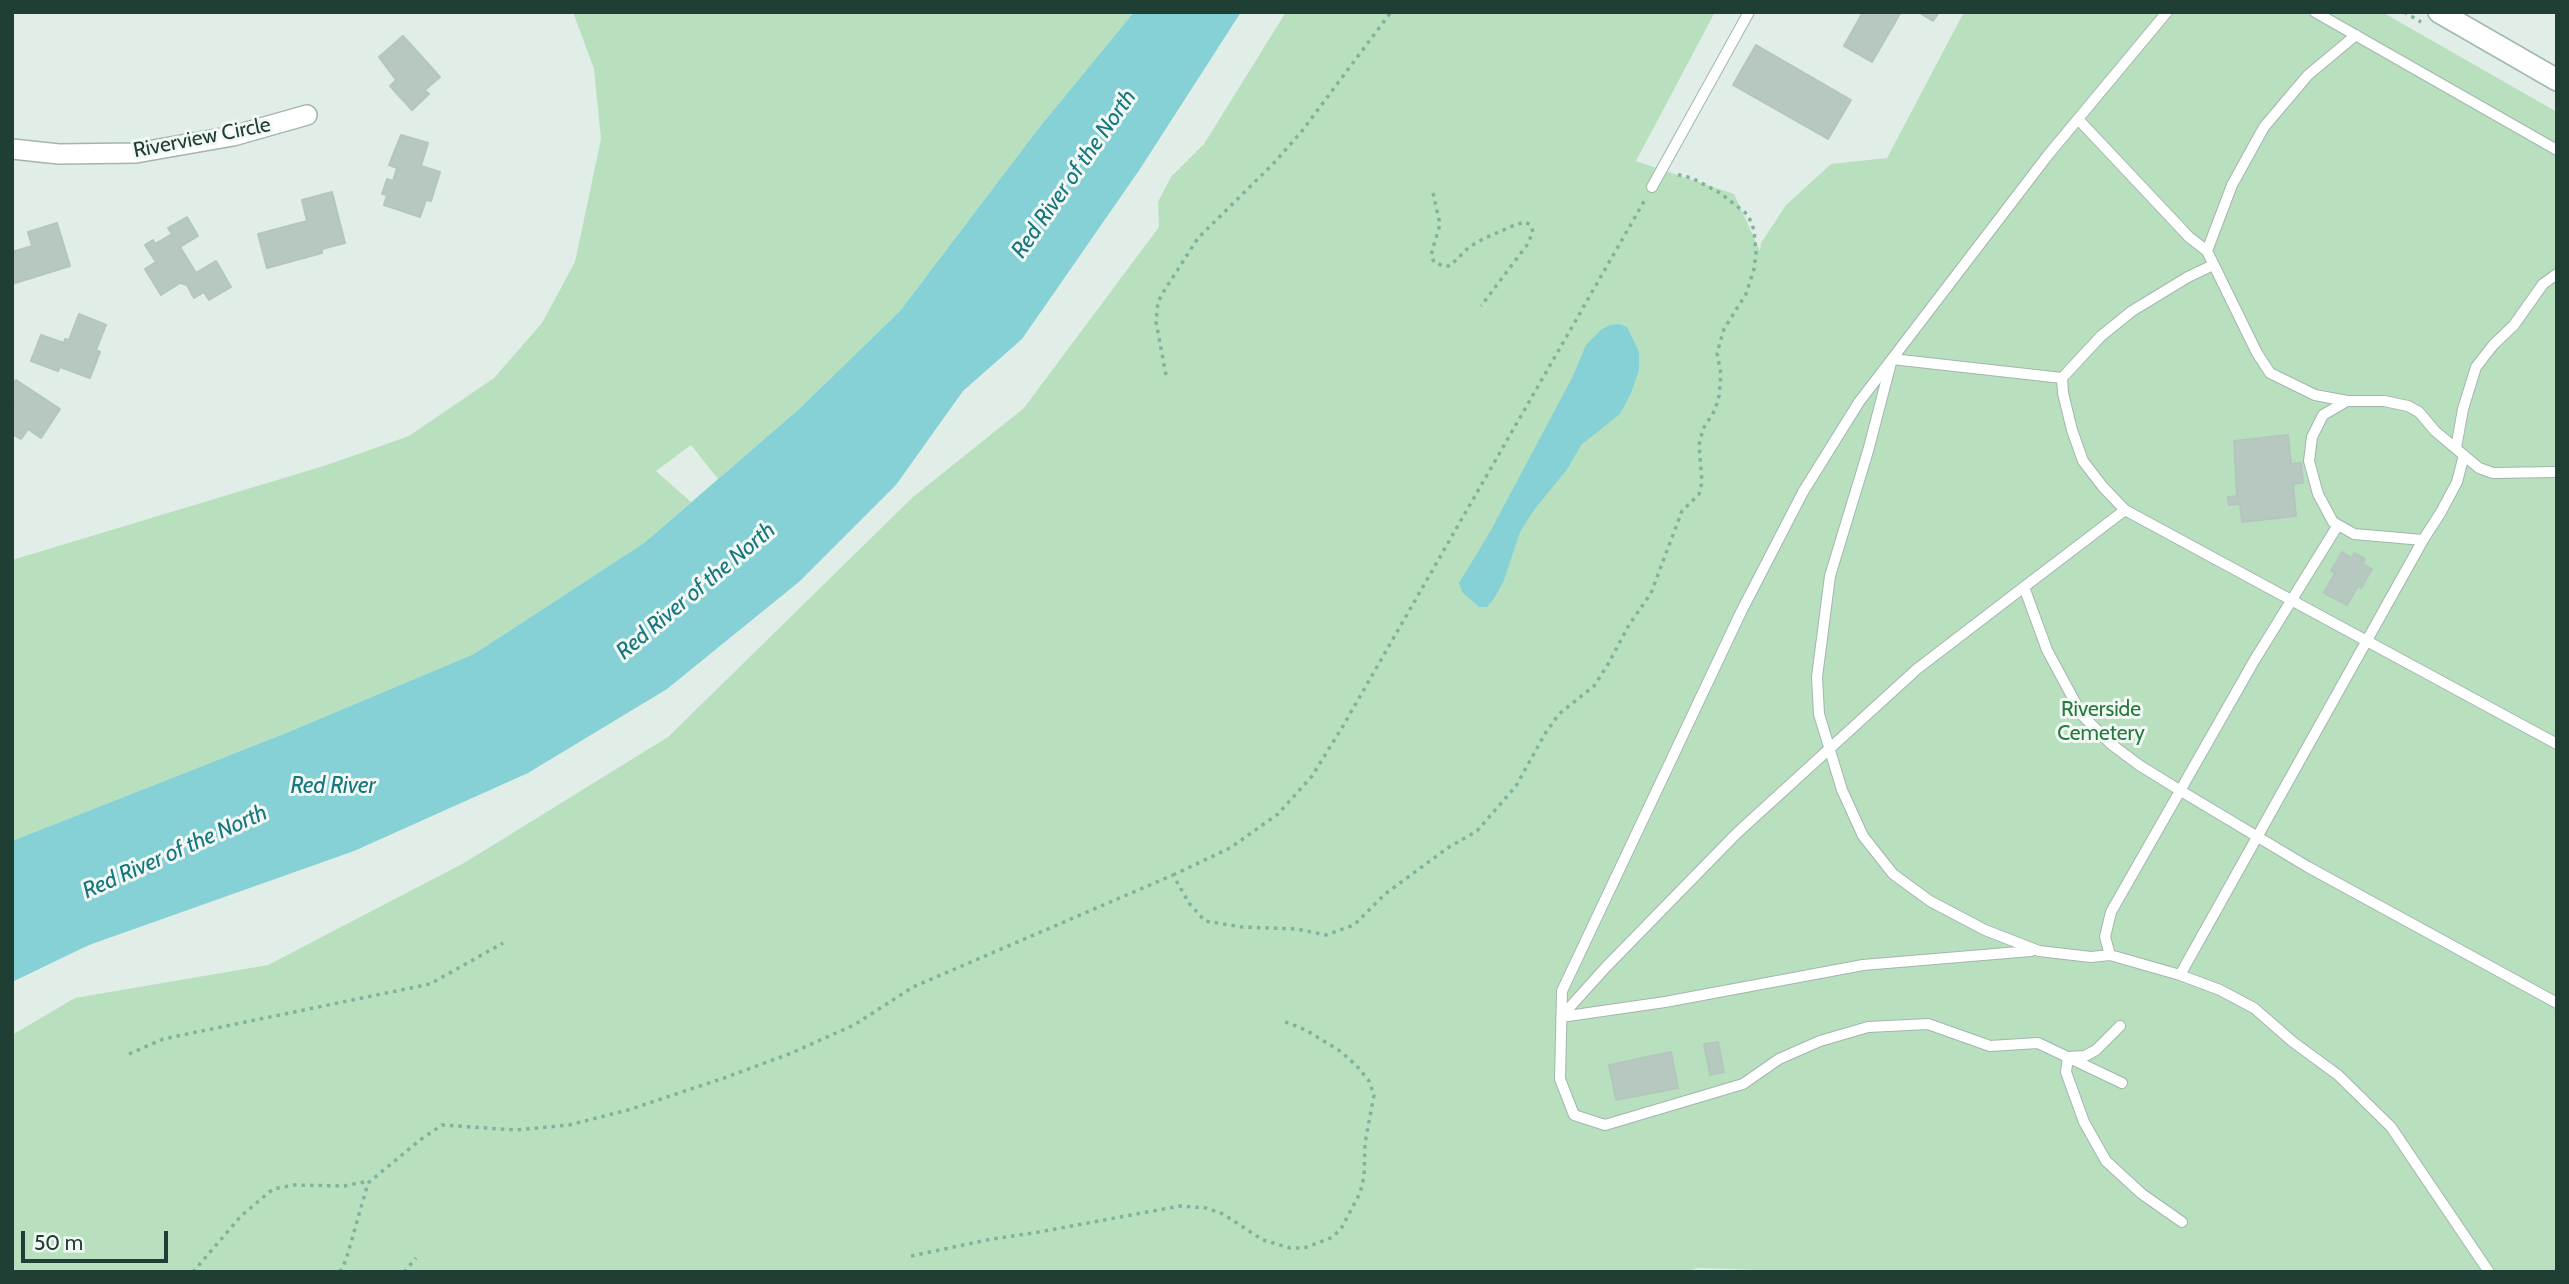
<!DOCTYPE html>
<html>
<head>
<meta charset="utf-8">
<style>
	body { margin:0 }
	#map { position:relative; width:2569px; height:1284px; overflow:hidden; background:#e1ede7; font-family:Cabin,sans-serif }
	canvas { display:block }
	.frame { position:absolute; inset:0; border:14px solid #203f34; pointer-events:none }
	.scale { position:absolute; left:21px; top:1231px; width:147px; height:32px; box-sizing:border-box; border:4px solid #203f34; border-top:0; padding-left:9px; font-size:21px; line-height:24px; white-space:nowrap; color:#203f34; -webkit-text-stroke:5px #f2f9f5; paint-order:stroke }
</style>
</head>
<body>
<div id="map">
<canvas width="2569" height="1284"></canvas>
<div class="frame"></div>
<div class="scale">50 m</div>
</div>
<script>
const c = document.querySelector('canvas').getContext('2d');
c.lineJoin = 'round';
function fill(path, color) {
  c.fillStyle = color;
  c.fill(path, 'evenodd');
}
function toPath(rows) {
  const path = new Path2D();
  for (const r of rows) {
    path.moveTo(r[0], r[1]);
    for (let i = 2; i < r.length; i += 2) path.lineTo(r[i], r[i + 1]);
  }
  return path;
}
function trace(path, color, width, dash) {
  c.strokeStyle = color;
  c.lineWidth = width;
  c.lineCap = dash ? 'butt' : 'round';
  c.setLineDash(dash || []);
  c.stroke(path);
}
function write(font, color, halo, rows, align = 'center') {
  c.font = font + ' Cabin,sans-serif';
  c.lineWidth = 6;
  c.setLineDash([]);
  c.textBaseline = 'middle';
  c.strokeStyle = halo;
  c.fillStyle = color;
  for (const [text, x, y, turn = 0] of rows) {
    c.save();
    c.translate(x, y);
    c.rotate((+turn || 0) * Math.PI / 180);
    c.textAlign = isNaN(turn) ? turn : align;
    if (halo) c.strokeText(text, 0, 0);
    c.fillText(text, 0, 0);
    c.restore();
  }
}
fill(toPath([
	[573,12,1134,12,1038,129,900,311,798,410,718,479,691,445,656,471,691,502,644,543,474,654,286,733,12,841,12,560,327,465,409,436,494,378,542,323,575,262,601,139,594,69],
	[1286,12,1715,12,1636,161,1734,194,1760,251,1761,243,1786,205,1831,164,1887,158,1964,12,2382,12,2557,112,2557,1272,1815,1272,1698,1268,1685,1272,12,1272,12,1035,75,998,268,965,464,863,668,737,913,497,1024,408,1159,227,1158,202,1171,177,1204,144]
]), '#b8e0bf');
fill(toPath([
	[1134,12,1241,12,1140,169,1022,339,963,391,896,485,800,581,667,689,528,773,354,851,89,945,12,982,12,841,286,733,474,654,644,543,798,410,900,311,1038,129],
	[1619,324,1627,327,1639,352,1639,370,1631,393,1620,414,1581,445,1568,468,1534,510,1520,532,1504,580,1495,597,1487,607,1479,607,1462,592,1459,583,1490,532,1573,376,1586,345,1602,329,1610,325]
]), '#85d1d6');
const building = toPath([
	[1863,12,1901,12,1872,62,1844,46,1863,12],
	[1918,12,1939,12,1933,21,1918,12],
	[403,36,440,77,425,90,429,94,412,110,390,86,396,80,379,57,403,36],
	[1756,45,1851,100,1828,139,1733,85,1756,45],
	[401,135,428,143,421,166,440,172,431,201,426,200,420,217,384,205,387,195,382,194,387,179,393,181,397,168,389,165,401,135],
	[332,192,345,243,322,249,322,253,267,268,258,234,307,221,302,200,332,192],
	[187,217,198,236,180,247,196,273,216,261,231,287,209,300,204,292,194,298,187,285,180,283,161,295,145,269,156,262,145,245,153,240,155,244,172,234,168,228,187,217],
	[57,223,70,266,12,284,12,252,32,246,28,232,57,223],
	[79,314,106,325,96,350,100,352,90,378,60,367,58,371,31,361,41,335,64,343,65,339,69,340,79,314],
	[16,380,60,409,41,438,28,429,21,439,12,434,12,409,15,404,12,402,12,385,16,380],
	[2288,435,2291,464,2301,463,2303,483,2293,484,2296,516,2242,522,2240,504,2229,505,2228,497,2237,496,2234,441,2288,435],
	[2342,552,2352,558,2354,553,2365,559,2363,564,2372,569,2361,588,2358,586,2347,605,2324,593,2335,573,2331,571,2342,552],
	[1718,1042,1724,1072,1710,1075,1704,1044,1718,1042],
	[1671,1052,1678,1088,1616,1100,1609,1065,1671,1052]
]);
fill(building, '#b6c8bf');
trace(building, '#b3c7bd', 2);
const lane = toPath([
	[2167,12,2048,155,1892,359,1868,451,1830,576,1817,677,1819,714,1842,790,1863,836,1893,874,1930,901,1985,930,2039,951,2091,957,2110,955,2180,975,2220,990,2254,1008,2293,1042,2338,1075,2391,1127,2489,1272],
	[2315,12,2557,150],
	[2078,119,2189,237,2207,251],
	[1652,187,1749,12],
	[2062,378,2063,393,2072,430,2083,461,2103,487,2125,510,2557,744],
	[2347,401,2315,395,2270,373,2257,353,2207,251,2232,185,2264,127,2308,75,2356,35],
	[2456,448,2463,409,2476,367,2494,344,2514,325,2543,284,2557,274],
	[2125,510,2024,587,2047,650,2082,715,2111,744,2139,765,2181,791,2308,867,2557,1003],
	[2423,540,2354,534,2333,522,2318,494,2309,461,2312,437,2323,415,2347,401,2384,401,2408,406,2419,412,2435,431,2479,468,2493,473,2557,472],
	[2110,955,2105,937,2111,912,2254,661,2338,525],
	[2180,975,2423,540,2441,512,2457,482,2464,455],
	[1561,1017,1606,967,1737,833,1917,669,2024,587],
	[1561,1017,1665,1002,1863,965,2031,951],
	[2120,1026,2096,1050,2085,1056,2068,1057,2066,1072,2084,1122,2106,1161,2142,1194,2182,1222],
	[2122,1083,2038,1043,1990,1046,1928,1024,1868,1027,1820,1041,1779,1059,1743,1084,1605,1125,1574,1115,1560,1079,1562,991,1741,612,1803,492,1859,402,1892,359,2062,378,2101,336,2132,311,2188,277,2213,265]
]);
const street = toPath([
	[12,149,59,154,136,153,233,136,307,115]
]);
const secondary = toPath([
	[2439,12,2557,80]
]);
trace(lane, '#a3b5ae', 12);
trace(street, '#a3b5ae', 22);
trace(secondary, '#9fb9ae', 24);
trace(toPath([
	[2404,12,2421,22],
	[1433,193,1440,224,1431,255,1434,262,1443,266,1450,266,1469,247,1485,238,1517,224,1526,222,1531,226,1533,232,1527,245,1481,306],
	[1166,375,1156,322,1158,302,1164,291,1198,238,1273,164,1302,131,1391,12],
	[1173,875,1230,848,1278,814,1312,776,1343,726,1646,198],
	[129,1054,163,1039,430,984,503,943],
	[911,1256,992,1239,1039,1232,1180,1206,1206,1208,1223,1214,1263,1240,1290,1248,1304,1248,1333,1237,1342,1227,1360,1193,1364,1177,1365,1143,1374,1095,1369,1081,1356,1065,1340,1051,1306,1030,1283,1021],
	[193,1272,241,1216,273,1189,294,1185,344,1186,369,1181],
	[340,1272,346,1260,368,1183,420,1140,442,1125,516,1130,569,1125,628,1110,724,1078,789,1054,854,1025,913,987,1173,875,1189,903,1205,921,1242,927,1297,929,1326,935,1354,925,1385,894,1449,847,1477,831,1516,786,1546,732,1559,714,1594,686,1607,666,1629,625,1651,593,1682,511,1699,494,1702,482,1699,445,1703,429,1715,410,1719,396,1721,374,1717,353,1724,329,1746,294,1754,269,1756,253,1754,230,1748,215,1720,193,1692,178,1675,174],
	[404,1272,416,1258]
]), '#7fb39e', 3.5, [3.5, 5]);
trace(lane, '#fff', 10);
trace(street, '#fff', 19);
trace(secondary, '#fff', 21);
write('21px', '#203f34', '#f2f9f5', [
	["Riverview Circle",202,138,-11]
]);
write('21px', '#27793f', '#f2f9f5', [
	["Riverside",2101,710],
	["Cemetery",2101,734]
]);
write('italic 23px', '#16777f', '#f2f9f5', [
	["Red River of the North",1074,174,-55],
	["Red River of the North",696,591,-40],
	["Red River",333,786],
	["Red River of the North",175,852,-24]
]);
</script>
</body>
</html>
